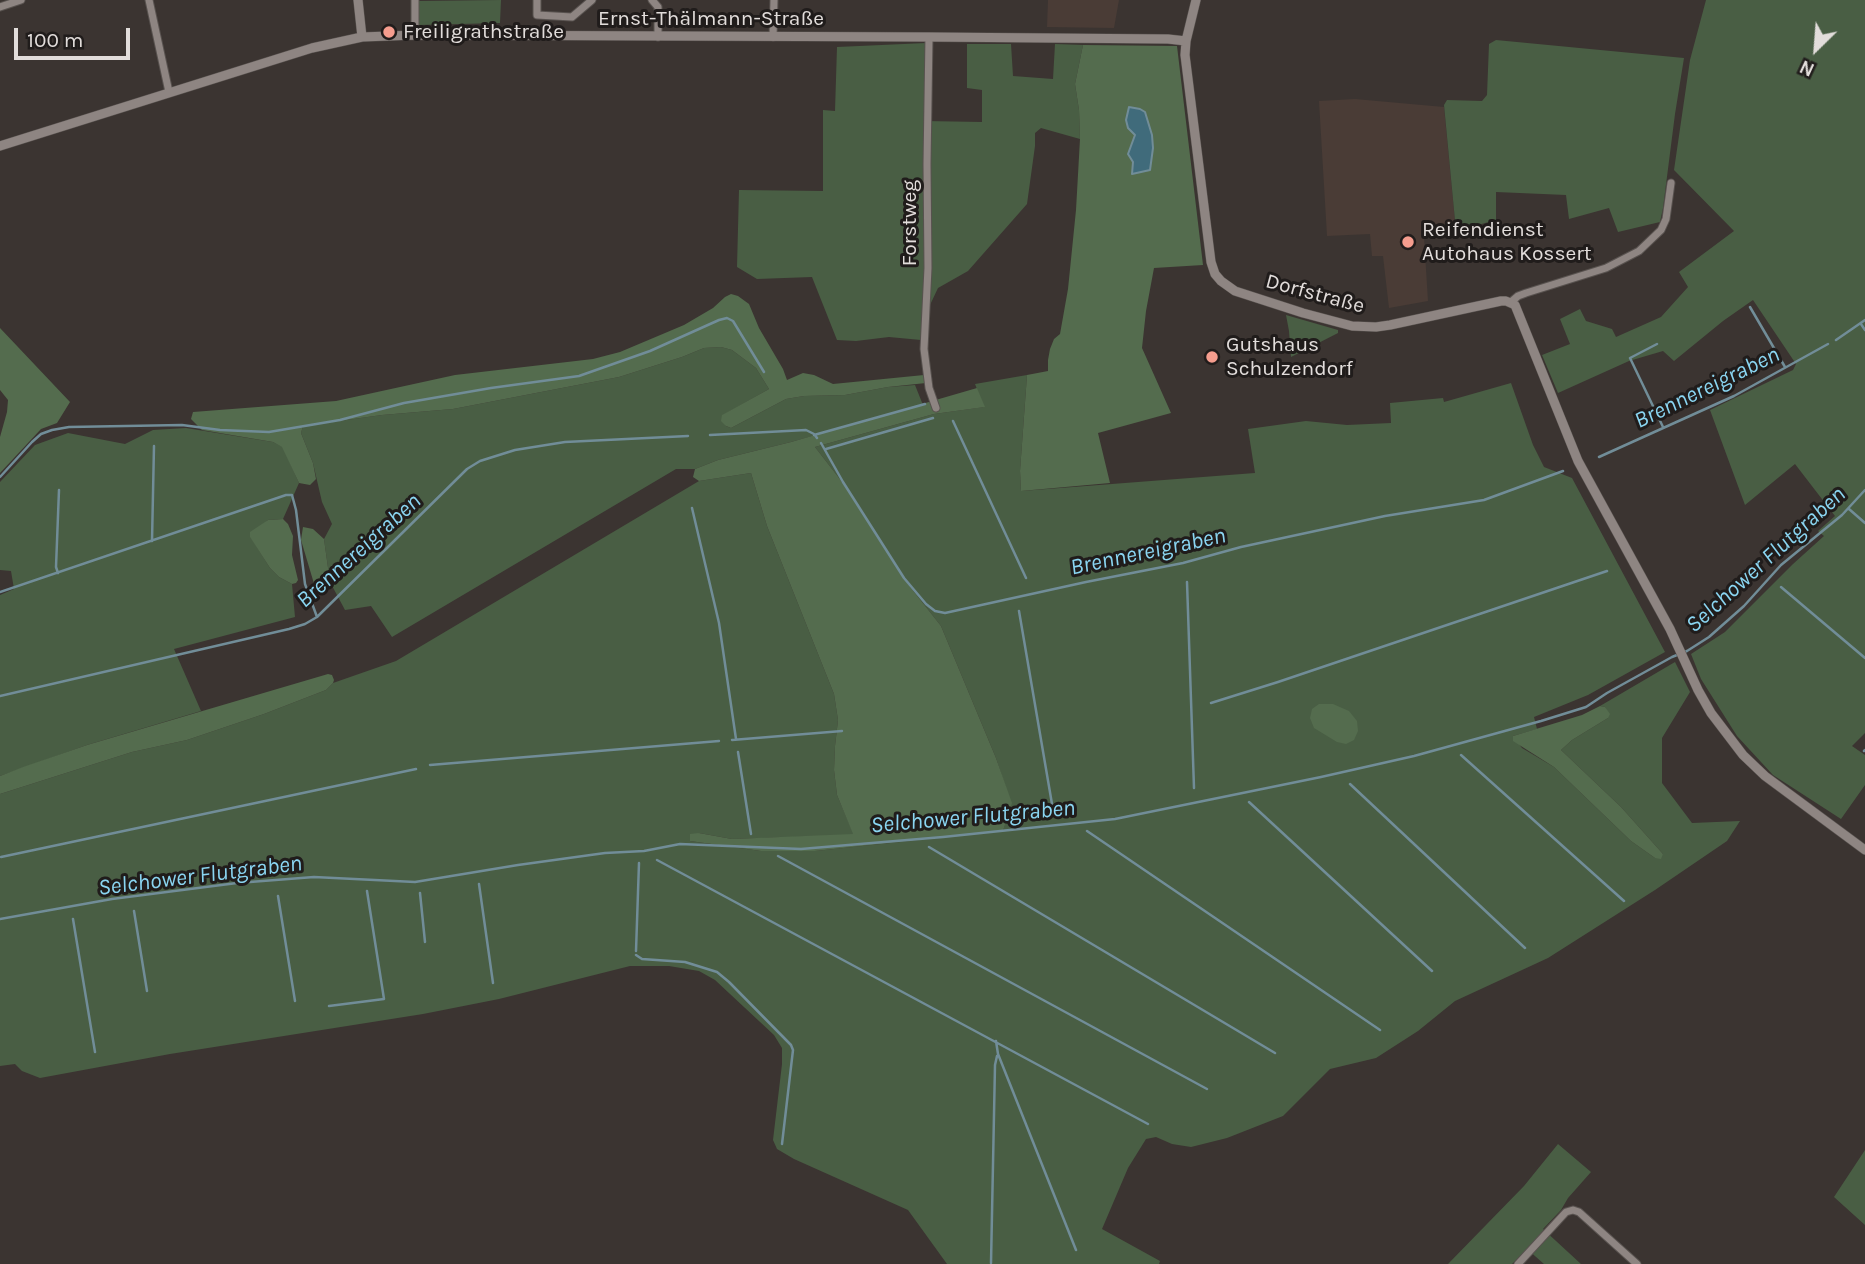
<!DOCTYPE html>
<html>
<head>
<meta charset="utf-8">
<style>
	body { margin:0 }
	#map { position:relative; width:1865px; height:1264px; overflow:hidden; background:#3b3431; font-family:Karla,sans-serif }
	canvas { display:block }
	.north { position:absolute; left:1781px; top:14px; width:70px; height:70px; -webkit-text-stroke:5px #201c1b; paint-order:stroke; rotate:205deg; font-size:19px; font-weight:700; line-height:28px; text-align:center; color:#e2dddb }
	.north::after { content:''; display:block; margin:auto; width:24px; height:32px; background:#e2dddb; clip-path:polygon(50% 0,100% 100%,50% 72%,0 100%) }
	.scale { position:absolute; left:14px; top:28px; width:116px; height:32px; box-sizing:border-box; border:4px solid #e2dddb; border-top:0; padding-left:9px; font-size:21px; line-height:24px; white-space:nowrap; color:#e2dddb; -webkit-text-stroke:5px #201c1b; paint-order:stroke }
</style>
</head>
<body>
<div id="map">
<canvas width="1865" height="1264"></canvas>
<div class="north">N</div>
<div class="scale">100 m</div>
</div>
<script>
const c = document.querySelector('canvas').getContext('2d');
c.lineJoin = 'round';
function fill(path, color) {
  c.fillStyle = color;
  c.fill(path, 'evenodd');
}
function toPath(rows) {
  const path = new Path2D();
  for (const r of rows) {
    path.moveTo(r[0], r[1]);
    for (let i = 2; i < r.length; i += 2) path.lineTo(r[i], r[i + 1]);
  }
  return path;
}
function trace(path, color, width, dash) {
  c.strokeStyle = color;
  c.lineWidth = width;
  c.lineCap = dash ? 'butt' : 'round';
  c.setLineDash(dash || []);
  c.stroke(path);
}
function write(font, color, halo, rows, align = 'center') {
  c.font = font + ' Karla,sans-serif';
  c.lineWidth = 6;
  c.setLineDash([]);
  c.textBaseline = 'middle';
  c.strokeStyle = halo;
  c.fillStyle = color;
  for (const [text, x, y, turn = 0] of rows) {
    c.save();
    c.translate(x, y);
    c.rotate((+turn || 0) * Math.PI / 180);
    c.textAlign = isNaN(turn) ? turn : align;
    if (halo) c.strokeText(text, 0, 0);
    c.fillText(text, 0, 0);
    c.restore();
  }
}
fill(toPath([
	[1048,0,1119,0,1114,28,1047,27],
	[1355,99,1444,107,1456,231,1424,237,1428,301,1389,308,1383,256,1372,256,1370,234,1327,236,1319,101]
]), '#4a3c36');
fill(toPath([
	[501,0,500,23,419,25,419,1],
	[1706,0,1865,0,1865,733,1852,746,1865,755,1865,785,1841,819,1773,775,1737,736,1701,679,1691,654,1725,632,1793,564,1824,536,1818,531,1835,516,1795,464,1745,505,1710,410,1793,370,1796,364,1753,300,1723,321,1674,361,1663,351,1629,361,1558,393,1542,355,1570,344,1560,319,1580,309,1586,321,1612,329,1616,337,1661,317,1688,287,1679,272,1734,231,1674,170,1690,60],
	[1496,40,1684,58,1675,114,1663,208,1660,222,1618,232,1609,208,1569,219,1566,195,1496,192,1496,220,1456,231,1444,105,1447,100,1482,101,1487,95,1489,44],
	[926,43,924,121,982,122,982,90,967,88,967,44,1011,44,1013,76,1053,79,1055,44,1083,45,1075,84,1079,110,1080,139,1041,128,1035,133,1035,146,1027,204,968,271,938,288,922,322,921,340,889,337,856,341,837,340,812,277,757,279,737,267,739,190,823,191,823,110,835,111,837,47],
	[1286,315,1338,330,1338,333,1291,357,1289,331],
	[721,347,732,350,756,368,769,389,723,415,726,426,731,428,786,399,804,396,845,395,888,387,915,385,923,405,791,442,718,460,695,469,676,469,392,637,371,606,345,610,330,582,324,539,332,524,322,502,313,463,301,433,303,426,382,415,453,409,619,377,682,357,704,348],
	[1027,375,1020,471,1021,491,1255,473,1248,429,1306,421,1347,425,1391,423,1390,403,1443,398,1444,402,1511,383,1533,445,1544,467,1572,478,1665,652,1588,695,1534,717,1537,729,1513,736,1522,748,1554,767,1631,841,1655,858,1663,854,1621,807,1561,750,1572,740,1608,718,1605,707,1600,706,1675,662,1690,692,1662,738,1662,783,1692,823,1740,821,1727,841,1655,890,1548,958,1455,1001,1418,1031,1376,1058,1330,1069,1283,1116,1227,1138,1191,1147,1172,1144,1156,1137,1146,1139,1128,1168,1102,1229,1160,1261,1159,1264,947,1264,908,1210,794,1159,777,1149,773,1140,782,1064,782,1048,774,1035,715,980,699,971,669,966,630,966,499,999,423,1014,170,1054,40,1078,22,1071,15,1064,0,1066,0,794,132,752,187,740,264,714,326,690,333,683,396,661,699,481,751,473,767,526,834,694,838,720,835,746,834,770,837,795,854,835,732,839,699,833,690,841,761,851,815,851,1003,831,1011,803,996,758,941,626,911,588,846,487,815,447,934,414,984,407,975,384],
	[186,428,273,442,283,447,299,483,283,519,268,520,250,536,270,568,279,577,292,584,295,617,174,649,201,711,87,745,0,776,0,595,14,589,11,571,0,570,0,482,35,445,68,433,125,444,153,430],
	[1558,1144,1591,1172,1568,1198,1561,1210,1543,1229,1581,1264,1544,1264,1527,1249,1512,1264,1448,1264,1524,1186],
	[1865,1150,1865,1225,1834,1197]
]), '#495e44');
fill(toPath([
	[1083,45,1177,46,1203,265,1154,268,1146,311,1142,348,1171,413,1098,433,1110,483,1021,491,1020,471,1027,375,1048,371,1048,360,1050,349,1054,339,1060,334,1068,289,1076,210,1080,139,1079,110,1075,84],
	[731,294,738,296,749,304,759,328,783,369,787,380,803,373,814,375,833,384,924,375,926,383,888,387,845,395,804,396,786,399,731,428,726,426,721,421,722,415,769,389,756,368,732,350,721,347,704,348,682,357,619,377,453,409,382,415,303,426,301,433,313,463,316,479,310,485,299,483,282,447,273,442,202,430,191,419,193,412,336,401,455,375,593,359,620,352,684,325,713,308,725,297],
	[0,328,70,402,57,423,41,429,0,473,0,437,7,412,8,400,0,390],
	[977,388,985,407,934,414,815,447,846,487,911,588,941,626,996,758,1012,803,1003,831,815,851,761,851,690,841,690,834,699,833,732,839,853,834,837,795,834,770,835,746,838,720,834,694,767,526,751,473,699,481,693,477,695,469,718,460,791,442],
	[283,519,288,524,293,536,292,555,298,580,296,583,292,584,279,577,270,568,250,537,250,532,268,520],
	[303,527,313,529,324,539,330,582,327,588,320,591,315,587,301,540],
	[328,674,332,675,334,680,333,683,326,690,264,714,187,740,132,752,0,794,0,776,23,767,87,745],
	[1319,704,1333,704,1349,711,1357,721,1358,731,1354,740,1346,744,1337,742,1314,728,1310,718,1312,709],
	[1600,706,1605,707,1610,714,1608,718,1572,740,1561,750,1621,807,1663,854,1661,859,1655,858,1631,841,1554,767,1513,741,1513,736,1582,715]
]), '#546c4e');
const water = toPath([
	[1129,107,1140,109,1145,112,1152,135,1153,148,1150,170,1132,174,1133,162,1128,154,1135,135,1128,128,1126,120,1129,107]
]);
fill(water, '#406b7b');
trace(water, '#718d98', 2);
trace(toPath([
	[1750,307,1785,367],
	[1861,324,1865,330],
	[1836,340,1865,320],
	[1657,344,1630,358,1663,427],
	[953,421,1026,578],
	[710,435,806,430,814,434,817,438],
	[814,435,925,404],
	[821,443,843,482,904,578,926,604,935,611,945,613,1086,582,1183,563,1241,547,1385,516,1484,500,1563,471],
	[826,449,933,418],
	[1599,457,1734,396,1828,344],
	[0,477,32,442,41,434,52,430,69,427,182,425,220,430,269,432,340,420,404,403,491,388,579,376,650,351,719,320,727,318,733,321,764,372],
	[692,508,719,623,736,739],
	[1849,509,1865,523],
	[152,541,154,446],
	[58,573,56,567,59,490],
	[1187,582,1194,788],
	[1781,587,1865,658],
	[0,592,286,495,292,495,296,510,305,584,317,617],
	[1019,611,1052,804],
	[0,696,289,629,305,624,317,617,467,469,480,461,515,450,565,442,688,436],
	[1211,703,1278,682,1607,571],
	[732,740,842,731],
	[1864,751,1865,750],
	[738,752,751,834],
	[1461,755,1624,901],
	[430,765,719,741],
	[1350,784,1525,948],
	[1249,802,1432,971],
	[1087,831,1380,1030],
	[929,847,1275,1053],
	[778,856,1207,1089],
	[1,857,416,769],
	[657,860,1148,1124],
	[479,884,493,983],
	[420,893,425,942],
	[278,896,295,1001],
	[134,911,147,991],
	[0,919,112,899,237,883,314,877,415,882,518,865,605,853,644,851,680,844,801,849,943,837,1115,819,1321,777,1414,756,1541,721,1586,707,1607,693,1672,657,1687,651,1709,637,1744,606,1781,565,1842,515,1865,490],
	[73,919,95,1052],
	[636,951,639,863],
	[636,955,642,959,685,962,717,972,729,982,791,1045,793,1050,782,1144],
	[329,1006,384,999,367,891],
	[996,1041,998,1054,1076,1250],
	[991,1263,995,1065,997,1056]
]), '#718d98', 2.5);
const minor = toPath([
	[149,0,169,92],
	[415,0,415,35],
	[537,0,537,15,572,17,592,0],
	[652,0,658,7,658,37],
	[0,7,21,0],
	[773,37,774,0],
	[929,37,927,164,928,268,924,349,929,388,936,408],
	[1511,302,1518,296,1526,293,1606,268,1639,251,1661,230,1666,219,1671,183],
	[1518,1264,1566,1212,1573,1210,1579,1212,1637,1264]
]);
const tertiary = toPath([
	[358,0,362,37],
	[1196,0,1186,41,1185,55,1211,262,1215,274,1221,281,1235,291,1303,313,1352,326,1376,327,1390,325,1501,301,1506,301,1515,305,1578,461,1670,629,1698,690,1711,713,1743,755,1765,776,1865,850],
	[0,146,312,48,362,37,415,35,929,37,1168,39,1186,41]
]);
trace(minor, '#58524f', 9);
trace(tertiary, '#58524f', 10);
trace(minor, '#8e8582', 7);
trace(tertiary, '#8e8582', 9);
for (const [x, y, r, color] of [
	[389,32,7,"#f59d8e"],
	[1408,242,7,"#f59d8e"],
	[1212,357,7,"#f59d8e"]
]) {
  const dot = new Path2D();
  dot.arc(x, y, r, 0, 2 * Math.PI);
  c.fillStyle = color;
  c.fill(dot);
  trace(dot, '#201c1b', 2.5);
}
write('21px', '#e2dddb', '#201c1b', [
	["Ernst-Thälmann-Straße",711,19],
	["Forstweg",910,223,-90],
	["Dorfstraße",1315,294,15]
]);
write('21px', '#e2dddb', '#201c1b', [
	["Freiligrathstraße",403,32],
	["Reifendienst",1422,230],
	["Autohaus Kossert",1422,254],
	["Gutshaus",1226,345],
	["Schulzendorf",1226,369]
], 'left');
write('italic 23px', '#8ad5f1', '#201c1b', [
	["Brennereigraben",1707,388,-26],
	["Brennereigraben",359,551,-42],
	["Brennereigraben",1148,552,-12],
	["Selchower Flutgraben",1766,560,-42],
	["Selchower Flutgraben",973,817,-5],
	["Selchower Flutgraben",200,876,-7]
]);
</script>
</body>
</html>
